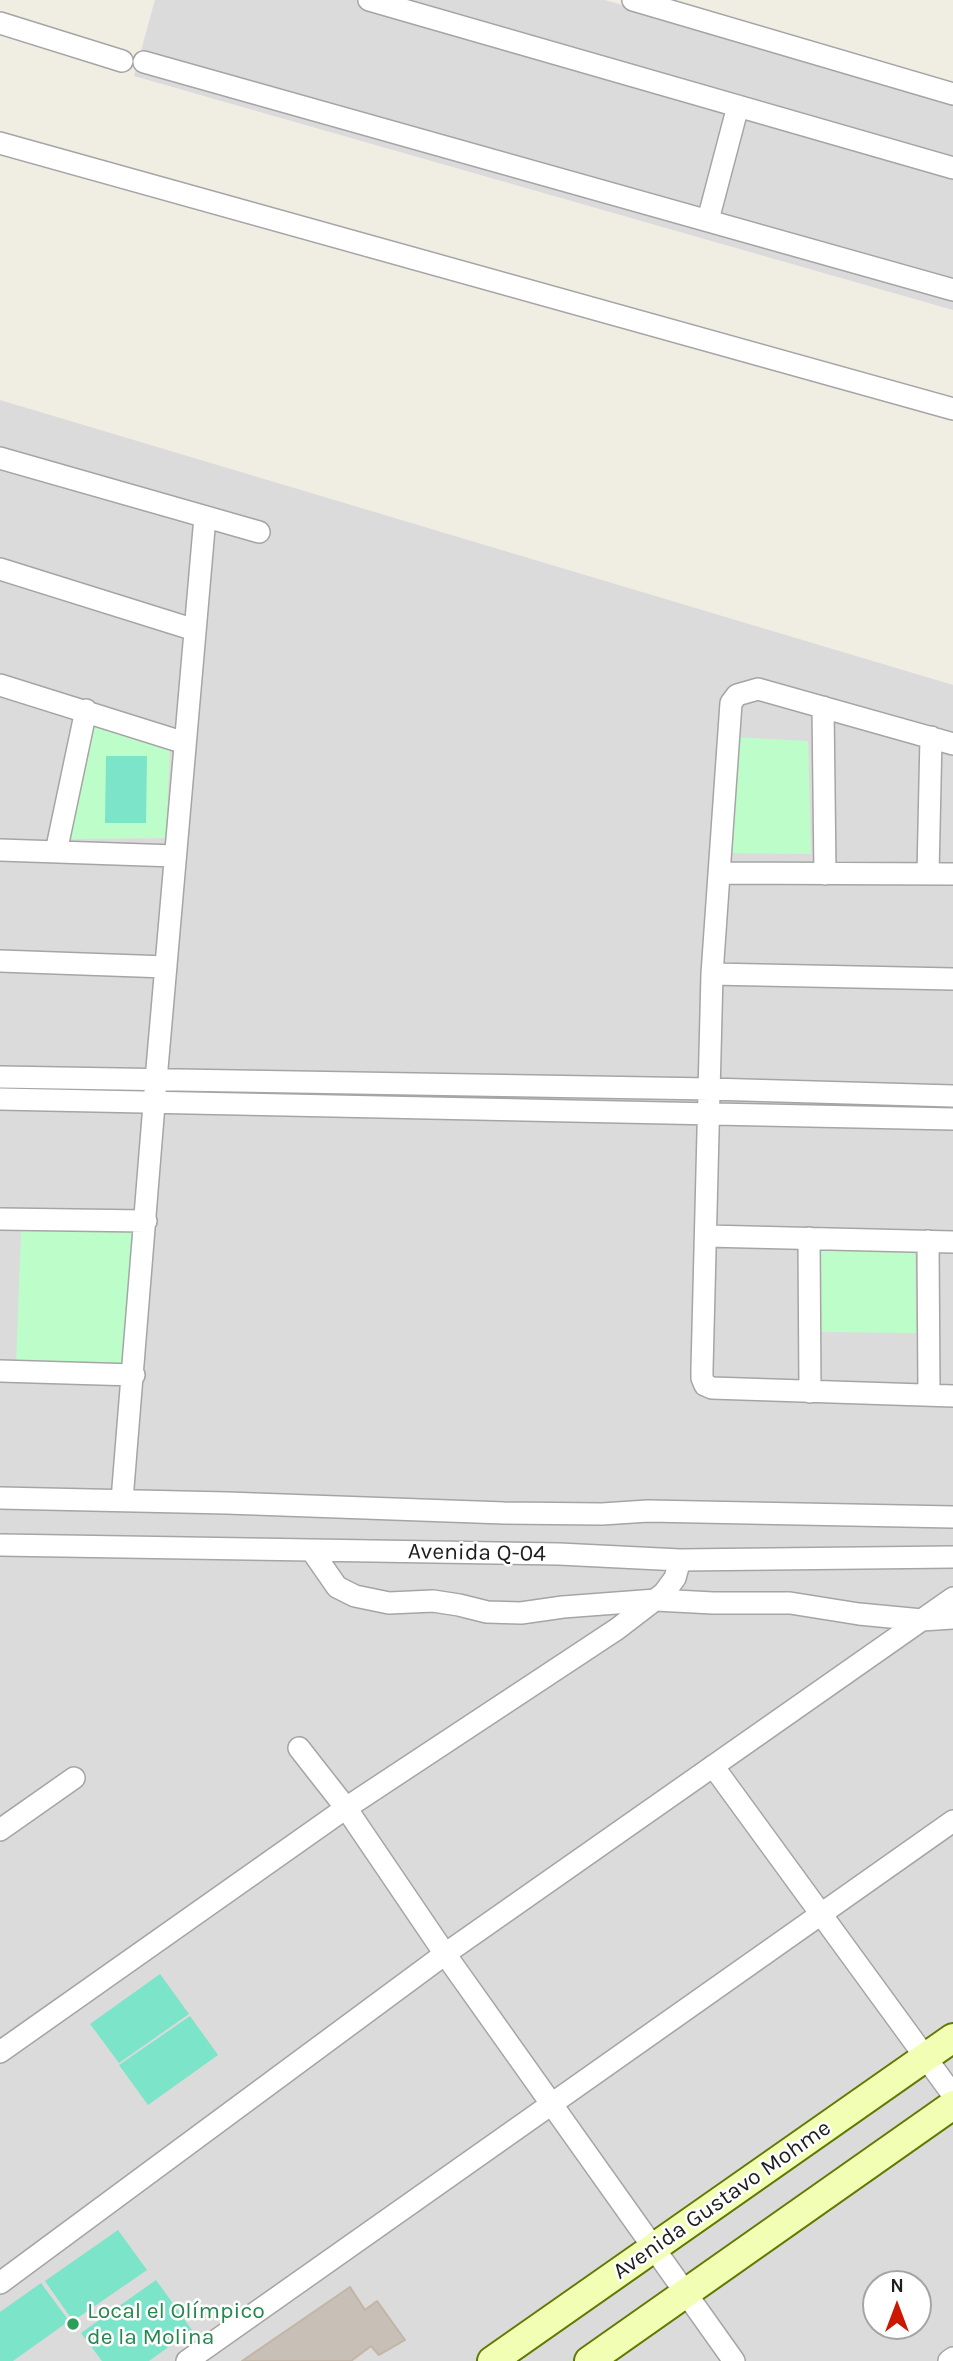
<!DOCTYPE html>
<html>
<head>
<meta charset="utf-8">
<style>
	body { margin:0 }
	#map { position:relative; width:953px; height:2361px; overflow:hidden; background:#f0ede3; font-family:Karla,sans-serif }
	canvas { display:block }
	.north { position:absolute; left:862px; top:2270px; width:70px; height:70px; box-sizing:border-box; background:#fff; border:2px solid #a5a5a5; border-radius:50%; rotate:0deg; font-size:19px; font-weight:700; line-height:28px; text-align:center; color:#1e1e1e }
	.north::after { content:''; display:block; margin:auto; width:24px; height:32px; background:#cc1800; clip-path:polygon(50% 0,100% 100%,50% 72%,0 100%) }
</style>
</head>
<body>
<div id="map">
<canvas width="953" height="2361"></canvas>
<div class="north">N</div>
</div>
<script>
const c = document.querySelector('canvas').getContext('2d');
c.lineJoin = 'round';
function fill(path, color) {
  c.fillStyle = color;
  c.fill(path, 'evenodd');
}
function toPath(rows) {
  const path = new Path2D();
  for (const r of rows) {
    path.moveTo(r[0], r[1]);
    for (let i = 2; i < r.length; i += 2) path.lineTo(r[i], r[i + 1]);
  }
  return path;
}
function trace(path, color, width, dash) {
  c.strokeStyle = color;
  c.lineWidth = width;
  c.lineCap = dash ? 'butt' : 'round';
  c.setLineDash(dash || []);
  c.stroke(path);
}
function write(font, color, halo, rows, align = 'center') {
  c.font = font + ' Karla,sans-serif';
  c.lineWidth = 5;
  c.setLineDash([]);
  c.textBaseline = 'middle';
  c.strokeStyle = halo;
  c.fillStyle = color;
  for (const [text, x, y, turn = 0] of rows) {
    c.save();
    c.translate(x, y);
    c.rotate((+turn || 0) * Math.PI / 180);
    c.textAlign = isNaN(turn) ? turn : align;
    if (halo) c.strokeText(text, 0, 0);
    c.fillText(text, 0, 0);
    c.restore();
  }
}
fill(toPath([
	[155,0,605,0,953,102,953,310,134,76],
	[0,400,953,685,953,2361,0,2361],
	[876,2284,918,2284,918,2326,876,2326]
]), '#dcdbdb');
fill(toPath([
	[93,724,170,748,166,838,70,839],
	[732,737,808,741,811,854,727,853],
	[21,1231,134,1231,124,1367,16,1365],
	[915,1247,916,1333,820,1332,821,1248]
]), '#bdfdca');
fill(toPath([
	[106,756,147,756,146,823,105,823],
	[160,1974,189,2014,119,2063,90,2024],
	[190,2016,218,2055,148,2105,119,2065],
	[118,2230,147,2270,73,2321,45,2281],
	[156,2280,192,2330,149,2361,102,2361,81,2333],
	[41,2283,69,2321,13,2361,0,2361,0,2312]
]), '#7ce4c8');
const building = toPath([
	[350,2287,365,2310,377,2301,405,2340,379,2355,371,2346,351,2361,242,2361,350,2287]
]);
fill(building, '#c8c0b6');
trace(building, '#c2b5a5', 2);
const street = toPath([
	[369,0,953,168],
	[633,0,953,94],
	[0,23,122,61],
	[144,62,953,290],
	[0,143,953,409],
	[708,220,738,106],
	[0,458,259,532],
	[0,569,195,630],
	[0,685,185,743],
	[823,707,825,874],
	[953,744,758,689,737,695,731,703,712,974,702,1369,702,1378,705,1385,712,1388,953,1396],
	[0,850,175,856],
	[56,852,86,710],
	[719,873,953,874],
	[928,874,931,737],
	[0,961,166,967],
	[712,974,953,979],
	[0,1077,710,1089,953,1096],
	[0,1099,953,1119],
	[0,1219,146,1221],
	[707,1236,953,1242],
	[809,1238,810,1392],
	[928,1241,929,1394],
	[0,1371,134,1375],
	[0,1498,227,1503,504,1513,602,1514,648,1511,953,1517],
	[122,1500,156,1080,205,517],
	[0,1545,559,1554,680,1560,953,1557],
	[312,1551,337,1587,355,1596,389,1603,433,1601,459,1605,487,1612,521,1613,563,1607,656,1600,713,1603,790,1603,859,1614,922,1620,953,1618],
	[299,1748,346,1808,445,1954,734,2361],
	[713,1766,953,2095],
	[0,1830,74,1778],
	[0,2052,346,1808,617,1629,664,1593,675,1578,680,1560],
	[0,2283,445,1954,953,1598],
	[187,2361,953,1821],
	[949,2361,953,2358]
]);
const secondary = toPath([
	[492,2361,953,2038],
	[589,2361,953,2105]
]);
trace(street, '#a5a5a5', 24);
trace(secondary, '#5e7a00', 32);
trace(street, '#fff', 21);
trace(secondary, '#f1feb3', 28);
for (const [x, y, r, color] of [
	[73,2324,7,"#2e9e5b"]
]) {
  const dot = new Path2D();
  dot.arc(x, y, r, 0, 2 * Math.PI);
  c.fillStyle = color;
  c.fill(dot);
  trace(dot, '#fff', 2.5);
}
write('23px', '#1e1e1e', '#fff', [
	["Avenida Q-04",477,1553,1],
	["Avenida Gustavo Mohme",722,2200,-35]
]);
write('23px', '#27864d', '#fff', [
	["Local el Olímpico",87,2311],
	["de la Molina",87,2337]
], 'left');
</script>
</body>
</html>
